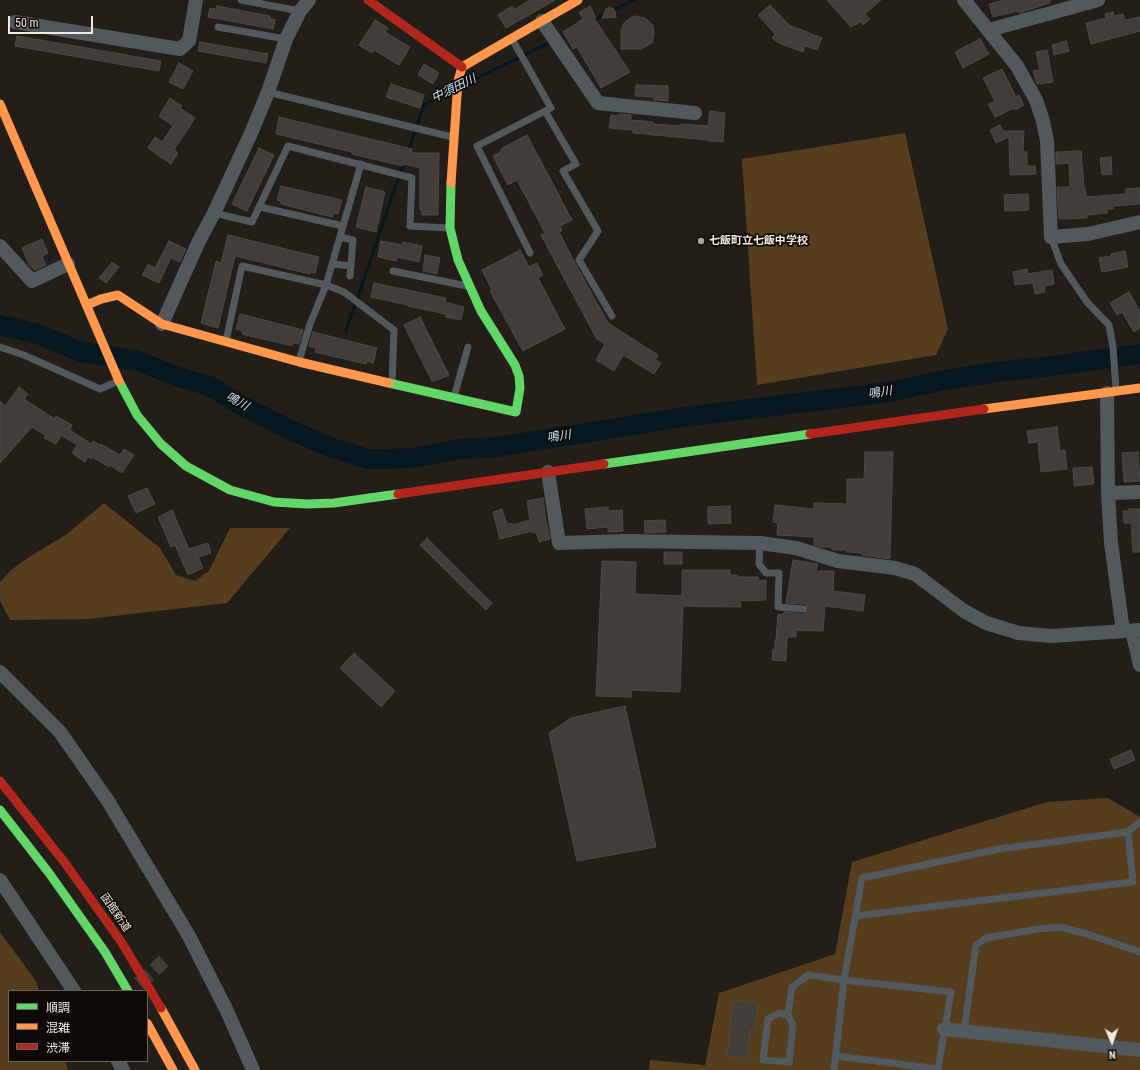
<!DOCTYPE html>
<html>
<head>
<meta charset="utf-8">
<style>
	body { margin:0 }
	#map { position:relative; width:1140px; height:1070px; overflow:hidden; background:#241e18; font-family:"Roboto Condensed","Noto Sans JP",sans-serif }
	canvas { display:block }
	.legend { position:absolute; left:8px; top:990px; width:140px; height:72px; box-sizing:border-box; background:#0f0a05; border:1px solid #69645d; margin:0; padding:5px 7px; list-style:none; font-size:12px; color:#f1eae1 }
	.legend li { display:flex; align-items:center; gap:8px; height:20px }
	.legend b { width:20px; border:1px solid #69645d }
	.north { position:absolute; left:1092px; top:1022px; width:40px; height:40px; -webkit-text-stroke:3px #0f0a05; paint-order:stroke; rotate:178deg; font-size:11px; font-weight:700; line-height:16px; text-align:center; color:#f1eae1 }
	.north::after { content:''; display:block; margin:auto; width:14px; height:18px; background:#f1eae1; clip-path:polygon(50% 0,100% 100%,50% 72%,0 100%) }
	.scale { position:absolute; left:8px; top:16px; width:85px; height:18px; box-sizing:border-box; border:2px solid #f1eae1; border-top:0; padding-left:5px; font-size:12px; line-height:14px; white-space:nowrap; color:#f1eae1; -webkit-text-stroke:3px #0f0a05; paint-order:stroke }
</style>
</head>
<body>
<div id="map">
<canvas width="1140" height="1070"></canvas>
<ul class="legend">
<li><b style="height:5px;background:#63d668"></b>順調</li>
<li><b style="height:5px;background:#ff974d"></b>混雑</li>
<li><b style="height:5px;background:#b3261e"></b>渋滞</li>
</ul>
<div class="north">N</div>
<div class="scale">50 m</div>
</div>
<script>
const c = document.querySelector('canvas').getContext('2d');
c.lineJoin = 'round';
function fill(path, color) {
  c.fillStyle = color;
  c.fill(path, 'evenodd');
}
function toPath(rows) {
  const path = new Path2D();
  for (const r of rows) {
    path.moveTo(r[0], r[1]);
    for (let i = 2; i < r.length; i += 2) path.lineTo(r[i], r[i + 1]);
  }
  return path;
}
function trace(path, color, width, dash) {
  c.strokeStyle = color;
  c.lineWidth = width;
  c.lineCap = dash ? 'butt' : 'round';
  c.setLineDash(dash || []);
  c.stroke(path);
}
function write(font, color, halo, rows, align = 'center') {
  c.font = font + ' "Roboto Condensed","Noto Sans JP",sans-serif';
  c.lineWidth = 3.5;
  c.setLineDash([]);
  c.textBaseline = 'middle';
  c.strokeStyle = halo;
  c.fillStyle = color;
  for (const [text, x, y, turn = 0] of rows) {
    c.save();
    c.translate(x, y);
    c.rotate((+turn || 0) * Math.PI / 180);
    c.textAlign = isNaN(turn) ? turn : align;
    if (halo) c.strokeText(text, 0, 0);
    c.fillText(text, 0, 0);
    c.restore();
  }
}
fill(toPath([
	[905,133,948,329,936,355,757,385,742,159],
	[104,503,160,548,176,575,195,581,209,571,230,528,290,528,227,603,88,619,10,620,0,601,0,582,11,570,29,557,67,534],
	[1108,798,1140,817,1140,1070,649,1070,650,1060,705,1065,719,993,835,954,852,862,1047,802],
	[0,932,36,981,39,991,9,991,9,1061,65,1061,68,1070,0,1070]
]), '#553d1d');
trace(toPath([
	[592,21,634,0],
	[465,84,553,41],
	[408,152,424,105,451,91],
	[346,331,405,159]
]), '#07171f', 3.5);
trace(toPath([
	[0,325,38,334,81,352,138,361,179,377,210,386,237,403,293,431,332,448,367,459,385,459,413,458,460,449,497,447,684,417,889,392,945,380,997,372,1036,368,1140,354]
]), '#07171f', 20);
const building = toPath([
	[530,0,555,0,506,28,498,15,512,6,514,10,530,0],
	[827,0,881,0,865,14,870,19,863,25,860,21,856,25,855,24,851,27,827,0],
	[1005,0,1050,0,1050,3,1019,13,1018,11,993,17,989,4,1005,0],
	[770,5,789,25,822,38,817,50,805,46,803,52,779,43,772,38,775,34,758,15,770,5],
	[217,6,270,16,269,18,275,20,273,29,208,17,210,8,216,9,217,6],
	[590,6,596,18,594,18,630,72,601,88,577,47,573,49,563,32,583,19,579,12,590,6],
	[609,7,614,9,615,11,616,17,602,18,606,9,609,7],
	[1113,12,1114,16,1123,14,1125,20,1140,17,1140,31,1091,44,1086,23,1106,18,1105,14,1113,12],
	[635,16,645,18,653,25,654,35,652,43,641,49,621,49,621,30,624,23,630,18,635,16],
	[375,20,388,28,385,32,410,47,399,65,374,50,372,53,359,45,375,20],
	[17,36,161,61,159,71,15,46,17,36],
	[980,39,989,54,963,68,955,52,980,39],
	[1066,41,1069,51,1054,55,1052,45,1066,41],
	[200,42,268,54,266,63,198,51,200,42],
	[1047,50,1053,82,1037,84,1033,71,1040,70,1036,52,1047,50],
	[179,63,193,71,183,89,169,82,179,63],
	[424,64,439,73,433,84,418,75,424,64],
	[1002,69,1016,97,1019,95,1024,105,1015,110,1014,108,995,117,988,104,995,101,983,78,1002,69],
	[391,84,424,95,420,108,386,97,391,84],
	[636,85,668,86,668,101,654,100,654,97,635,96,636,85],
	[170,98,182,106,180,108,195,118,174,150,178,153,171,164,148,148,155,137,162,142,173,126,159,116,170,98],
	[710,111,725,113,723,142,708,141,708,140,633,133,633,130,609,128,611,115,618,116,618,114,631,115,631,120,653,122,653,124,681,126,681,124,708,126,710,111],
	[279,117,412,149,411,153,439,153,438,215,422,215,422,210,420,210,420,168,403,164,403,166,352,154,352,152,276,134,279,117],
	[1000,125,1003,131,1024,131,1023,152,1027,152,1027,166,1035,166,1036,174,1010,175,1009,137,996,143,990,130,1000,125],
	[527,135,572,220,560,226,562,231,559,232,575,263,608,323,658,355,655,360,661,363,654,374,623,355,614,371,596,360,605,344,597,339,558,267,541,235,545,233,517,180,508,185,493,156,502,151,501,149,527,135],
	[259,148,274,155,247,211,232,204,259,148],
	[1081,151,1084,187,1085,187,1086,197,1126,194,1126,189,1140,188,1140,204,1113,206,1113,209,1107,209,1107,213,1087,215,1087,218,1059,219,1057,187,1070,187,1069,163,1056,164,1056,152,1081,151],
	[1111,157,1112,174,1102,175,1100,158,1111,157],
	[281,186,342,200,338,214,333,213,332,217,281,204,281,201,277,200,281,186],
	[366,187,385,192,376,232,356,227,366,187],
	[1028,194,1029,210,1005,211,1004,195,1028,194],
	[228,235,319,257,315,273,311,272,310,274,235,256,218,328,201,323,216,261,221,263,228,235],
	[42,239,48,253,42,256,46,265,35,270,29,265,22,248,42,239],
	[169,241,186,249,180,262,171,258,159,283,142,275,148,264,155,268,169,241],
	[381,241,403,245,403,242,422,246,419,262,397,257,396,261,378,257,381,241],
	[520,250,529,267,537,263,543,275,538,278,565,329,523,351,490,291,492,290,482,270,520,250],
	[1125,251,1128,267,1102,272,1099,258,1111,256,1111,254,1125,251],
	[425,255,440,258,437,274,423,271,425,255],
	[112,262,119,267,106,283,99,278,112,262],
	[1027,269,1027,274,1052,270,1054,284,1044,286,1045,292,1035,294,1033,283,1015,285,1013,272,1027,269],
	[374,283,446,298,445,302,464,307,461,320,446,317,446,314,408,306,408,305,371,297,374,283],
	[1129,292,1140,311,1140,328,1134,332,1122,312,1117,315,1110,303,1129,292],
	[240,314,303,330,299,344,293,343,292,346,242,334,243,331,236,329,240,314],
	[420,317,449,375,435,381,432,381,404,325,420,317],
	[313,332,377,348,373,363,367,361,366,364,315,352,316,348,309,346,313,332],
	[19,387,28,394,24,399,55,419,56,416,72,425,70,430,91,444,93,441,100,445,101,444,120,455,124,449,134,455,122,473,110,465,109,467,92,457,91,459,88,457,85,462,72,453,77,445,61,435,56,444,44,438,46,436,32,427,0,463,0,401,5,406,19,387],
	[1057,427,1060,451,1065,450,1067,469,1041,472,1038,442,1029,443,1027,431,1057,427],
	[865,452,893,452,890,559,862,555,862,553,847,552,847,550,832,550,832,547,821,547,814,545,814,537,777,535,778,523,773,522,775,505,814,509,814,503,847,504,847,479,864,479,865,452],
	[1138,452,1140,481,1124,482,1122,453,1138,452],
	[1092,467,1094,484,1074,486,1073,468,1092,467],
	[147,488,155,504,136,513,128,496,147,488],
	[543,498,545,511,544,511,550,539,539,542,536,532,532,533,532,531,500,539,493,512,502,509,507,524,512,523,513,525,530,520,527,501,543,498],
	[730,506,731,523,708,524,708,507,730,506],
	[608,507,608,511,622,510,623,531,608,532,608,527,587,529,585,509,608,507],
	[1129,509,1140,509,1140,552,1133,552,1131,523,1124,523,1123,511,1129,511,1129,509],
	[172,510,189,549,208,543,211,553,198,557,203,568,188,575,175,545,171,547,158,517,172,510],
	[665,520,666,532,645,533,644,521,665,520],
	[427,538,492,603,486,610,420,545,427,538],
	[664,552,682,552,682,564,664,564,664,552],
	[793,560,818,564,816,571,834,571,833,591,865,595,863,611,825,606,823,631,796,630,796,637,788,637,787,638,786,661,772,660,773,649,775,650,775,640,776,640,778,614,783,615,784,612,804,614,806,613,809,610,808,607,805,604,786,603,793,560],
	[602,561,636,562,635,594,682,596,682,570,730,570,730,575,737,575,737,577,758,577,759,581,766,580,766,600,740,601,741,607,683,606,680,692,631,690,631,697,596,696,602,561],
	[354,653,395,691,381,707,340,668,354,653],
	[625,706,656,847,577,861,549,733,571,718,625,706],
	[1131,750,1135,760,1114,769,1110,759,1131,750],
	[733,1001,758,1003,755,1030,750,1030,747,1058,727,1056,733,1001]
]);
fill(building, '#423d38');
trace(building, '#4e4843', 1);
trace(toPath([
	[139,984,164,961]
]), '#433d36', 14, [14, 7]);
trace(toPath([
	[241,0,300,11],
	[218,27,286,39],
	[512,39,551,108,477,146,530,253],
	[268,92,452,137],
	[545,111,576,164,563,171,598,231,579,260,612,316],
	[260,207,343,226],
	[214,213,252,222,288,146,412,178,410,226,448,228],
	[340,237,353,240,350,276],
	[1051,237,1061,264,1087,302,1109,325,1113,347,1116,390],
	[333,264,351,266],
	[393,271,467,286],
	[226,341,242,266,326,285,344,292,394,330,392,383],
	[0,347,24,355,100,389,118,381],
	[299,361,310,324,326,285,361,164],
	[454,397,468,347],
	[760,543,759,564,766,573,779,573,778,607,804,609],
	[855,916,1133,882,1128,832],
	[788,1015,779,1013,768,1019,763,1060,789,1062,793,1025,788,1015,792,987,808,975,844,980,951,992,938,1069,836,1056],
	[964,1031,976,945,986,938,1038,929,1060,927,1087,934,1140,952],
	[834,1070,844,980,862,878,999,849,1128,832,1140,822]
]), '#52595c', 7);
trace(toPath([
	[964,0,1017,66,1036,100,1043,121,1047,141,1051,237,1088,234,1140,222],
	[542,21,598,103,695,113],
	[15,22,180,49,189,41,196,0],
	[989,30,1098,0],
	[0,246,32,281,68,264],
	[162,324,199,241,214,213,252,131,268,92,286,39,300,11,309,0],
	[1107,393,1108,493,1111,543,1123,631],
	[548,472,559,543,626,541,760,543,796,548,838,561,895,568,915,574,964,611,986,623,1019,633,1051,636,1140,630],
	[1108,493,1140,492],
	[1132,631,1140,665],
	[0,672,60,732,108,801,189,936,227,1011,253,1070],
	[0,880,74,991],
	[944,1029,1140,1050],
	[118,1061,123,1070]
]), '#52595c', 14);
trace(toPath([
	[119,381,137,415,161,444,186,466,230,490,274,502,307,504,334,503,398,494],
	[389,383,516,412,520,388,519,376,515,365,481,311,458,260,450,228,451,183],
	[604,464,810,434],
	[0,810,49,873,105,952,128,991]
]), '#63d668', 9);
trace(toPath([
	[0,104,119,381],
	[451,183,458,81,462,67,578,0],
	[87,305,101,299,118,295,162,324,299,362,389,383],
	[984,409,1140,388],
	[161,1008,195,1070],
	[147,1023,173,1070]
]), '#ff974d', 9);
trace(toPath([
	[368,0,462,67],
	[810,434,984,409],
	[398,494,604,464],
	[0,781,65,863,122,943,161,1008]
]), '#b3261e', 9);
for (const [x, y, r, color] of [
	[701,241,4,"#a9a39b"]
]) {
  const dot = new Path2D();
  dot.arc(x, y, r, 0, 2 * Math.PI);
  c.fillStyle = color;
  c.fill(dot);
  trace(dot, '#0f0a05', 1.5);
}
write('bold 11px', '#f1eae1', '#0f0a05', [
	["七飯町立七飯中学校",709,241]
], 'left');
write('11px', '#f1eae1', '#0f0a05', [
	["函館新道",115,913,55]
]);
write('italic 12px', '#c3e4f8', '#0f0a05', [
	["中須田川",454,89,-26],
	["鳴川",880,393,-8],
	["鳴川",237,402,29],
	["鳴川",559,437,-9]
]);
</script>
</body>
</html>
